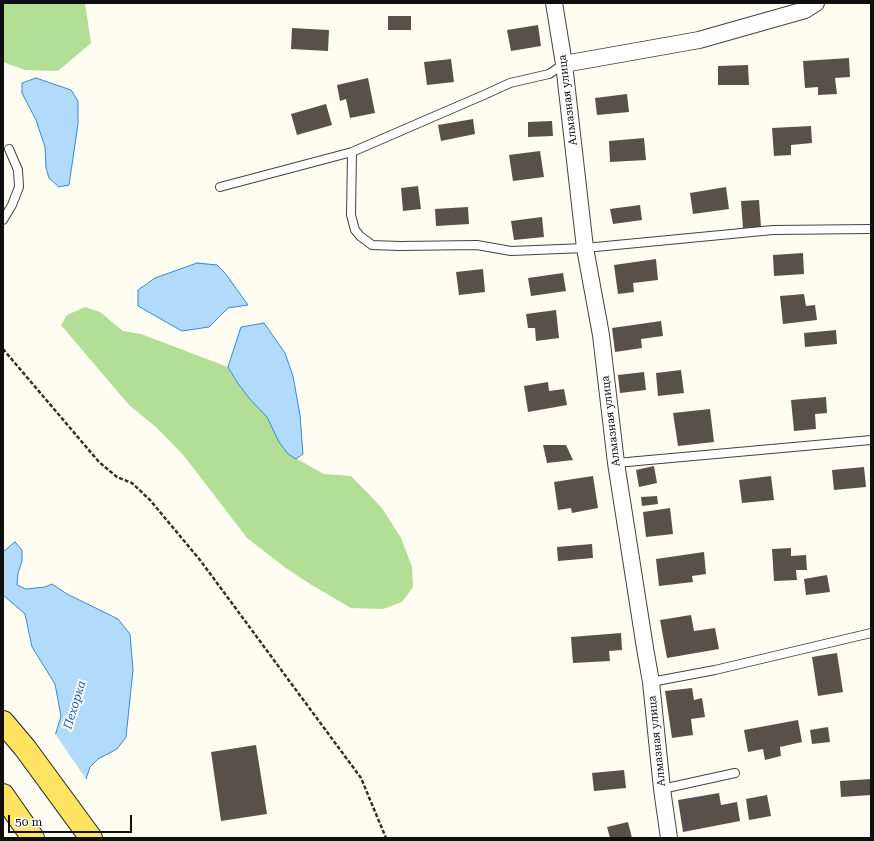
<!DOCTYPE html>
<html>
<head>
<meta charset="utf-8">
<style>
	body { margin:0 }
	#map { position:relative; width:874px; height:841px; overflow:hidden; background:#fffdf1; font-family:"Roboto Serif",serif }
	canvas { display:block }
	.frame { position:absolute; inset:0; border:4px solid #0f0f0f; pointer-events:none }
	.scale { position:absolute; left:8px; top:815px; width:124px; height:18px; box-sizing:border-box; border:2px solid #0f0f0f; border-top:0; padding-left:5px; font-size:12px; line-height:14px; white-space:nowrap; color:#0f0f0f; -webkit-text-stroke:3px #fff; paint-order:stroke }
</style>
</head>
<body>
<div id="map">
<canvas width="874" height="841"></canvas>
<div class="frame"></div>
<div class="scale">50 m</div>
</div>
<script>
const c = document.querySelector('canvas').getContext('2d');
c.lineJoin = 'round';
function fill(path, color) {
  c.fillStyle = color;
  c.fill(path, 'evenodd');
}
function toPath(rows) {
  const path = new Path2D();
  for (const r of rows) {
    path.moveTo(r[0], r[1]);
    for (let i = 2; i < r.length; i += 2) path.lineTo(r[i], r[i + 1]);
  }
  return path;
}
function trace(path, color, width, dash) {
  c.strokeStyle = color;
  c.lineWidth = width;
  c.lineCap = dash ? 'butt' : 'round';
  c.setLineDash(dash || []);
  c.stroke(path);
}
function write(font, color, halo, rows, align = 'center') {
  c.font = font + ' "Roboto Serif",serif';
  c.lineWidth = 4;
  c.setLineDash([]);
  c.textBaseline = 'middle';
  c.strokeStyle = halo;
  c.fillStyle = color;
  for (const [text, x, y, turn = 0] of rows) {
    c.save();
    c.translate(x, y);
    c.rotate((+turn || 0) * Math.PI / 180);
    c.textAlign = isNaN(turn) ? turn : align;
    if (halo) c.strokeText(text, 0, 0);
    c.fillText(text, 0, 0);
    c.restore();
  }
}
fill(toPath([
	[3,3,85,3,91,43,58,71,25,70,3,62],
	[85,307,100,312,123,331,141,334,228,367,237,382,249,398,267,417,279,442,288,454,324,474,351,476,382,508,401,538,412,567,413,587,402,602,383,609,351,608,310,584,286,568,247,538,185,457,156,427,129,405,61,325,67,315]
]), '#b2de96');
const water = toPath([
	[36,78,71,90,78,101,78,124,69,185,59,187,49,178,46,168,45,147,36,120,22,93,22,83,36,78],
	[197,263,217,265,225,273,248,305,228,308,209,327,182,331,138,306,138,290,155,278,197,263],
	[264,323,285,353,293,376,300,415,303,454,296,459,288,454,279,442,267,417,249,398,237,382,228,367,241,327,264,323],
	[15,542,22,550,22,561,18,573,17,585,26,589,45,587,52,584,67,594,118,619,130,634,133,670,126,737,117,749,98,759,90,767,86,779,49,756,61,716,55,684,32,647,25,614,3,595,3,552,15,542]
]);
fill(water, '#b2dafa');
trace(water, '#358ad5', 1);
fill(toPath([
	[54,732,88,782,89,792,92,799,100,809,99,821,89,838,19,838,29,802,48,756]
]), '#fffdf1');
fill(toPath([
	[388,16,411,16,411,30,388,30],
	[538,25,541,46,511,51,507,30],
	[292,28,329,30,328,51,291,49],
	[849,58,850,77,835,78,837,94,818,95,818,87,805,88,803,61],
	[451,59,454,82,427,85,424,62],
	[748,65,749,85,718,85,718,66],
	[368,78,375,113,350,118,346,99,340,101,337,85],
	[627,94,629,112,597,115,595,98],
	[326,104,332,125,297,135,291,114],
	[473,119,475,134,441,141,438,125],
	[552,121,553,136,528,137,528,122],
	[811,126,812,143,791,145,791,155,774,156,772,128],
	[644,138,646,160,610,162,609,141],
	[540,151,544,177,513,181,509,155],
	[418,186,421,209,403,211,401,188],
	[726,187,729,209,693,214,690,193],
	[759,200,761,227,743,229,741,201],
	[640,205,642,220,613,224,610,209],
	[468,207,469,224,436,226,435,209],
	[542,217,544,237,514,240,511,221],
	[803,253,804,274,774,276,773,255],
	[656,259,658,280,633,283,634,292,618,294,614,265],
	[483,269,485,292,459,295,456,272],
	[563,273,566,291,531,296,528,278],
	[804,294,806,306,815,305,817,320,783,324,780,296],
	[556,310,559,338,536,341,535,328,528,328,526,314],
	[661,321,663,336,641,339,642,348,615,352,612,328],
	[836,330,837,344,805,347,804,333],
	[681,370,684,393,658,396,656,373],
	[644,372,646,390,620,393,618,375],
	[548,382,549,391,564,389,567,405,528,412,524,386],
	[826,397,827,413,815,414,816,429,794,431,791,400],
	[710,409,714,442,678,446,673,413],
	[543,445,566,445,573,460,547,463],
	[654,466,657,483,639,487,636,470],
	[864,467,866,487,834,490,832,470],
	[593,476,598,508,572,513,571,508,558,510,554,482],
	[771,476,774,500,742,503,739,480],
	[657,496,658,504,642,506,641,497],
	[670,508,673,534,646,537,643,512],
	[592,544,593,558,558,561,557,547],
	[791,548,791,556,806,555,807,570,796,570,797,580,774,581,772,549],
	[704,552,706,574,692,576,693,582,659,586,656,559],
	[827,575,830,592,806,595,804,579],
	[691,615,694,631,715,628,719,649,667,658,660,620],
	[621,633,622,650,609,651,610,661,573,663,571,637],
	[837,653,843,692,818,696,812,657],
	[692,688,694,700,702,698,705,717,691,719,693,735,672,738,665,691],
	[798,720,802,742,780,747,781,756,765,760,763,749,748,752,744,730],
	[828,727,830,742,812,744,810,730],
	[256,745,267,814,221,821,211,752],
	[624,770,626,788,594,791,592,773],
	[871,779,871,795,841,797,840,781],
	[719,793,721,805,737,802,740,821,683,832,678,800],
	[767,795,771,816,749,820,746,799],
	[628,822,632,838,610,838,607,827]
]), '#58514b');
const lane = toPath([
	[352,152,351,215,355,230,360,236,372,245,400,246,477,245,511,251,585,248,773,230,871,229],
	[220,187,352,152,486,94,510,83,549,74,564,64],
	[3,220,12,205,19,187,18,170,9,149],
	[616,463,871,440],
	[651,682,715,670,871,633],
	[662,789,735,773]
]);
const street = toPath([
	[554,3,564,64,585,248,601,335,616,463,645,648,651,682,662,789,669,838],
	[564,64,699,40,805,10,816,3]
]);
const primary = toPath([
	[3,722,25,748,91,838],
	[3,795,33,838]
]);
trace(lane, '#424242', 10);
trace(street, '#424242', 18);
trace(primary, '#202020', 24);
trace(toPath([
	[3,349,99,462,117,477,132,483,150,500,200,560,361,778,386,838]
]), '#313131', 2.5, [4, 2]);
trace(lane, '#fff', 8);
trace(street, '#fff', 16);
trace(primary, '#ffe361', 22);
write('11px', '#0f0f0f', '#fff', [
	["Алмазная улица",568,100,-97],
	["Алмазная улица",611,421,-97],
	["Алмазная улица",657,741,-96]
]);
write('italic 12px', '#105ca9', '#fff', [
	["Пехорка",75,705,-73]
]);
</script>
</body>
</html>
